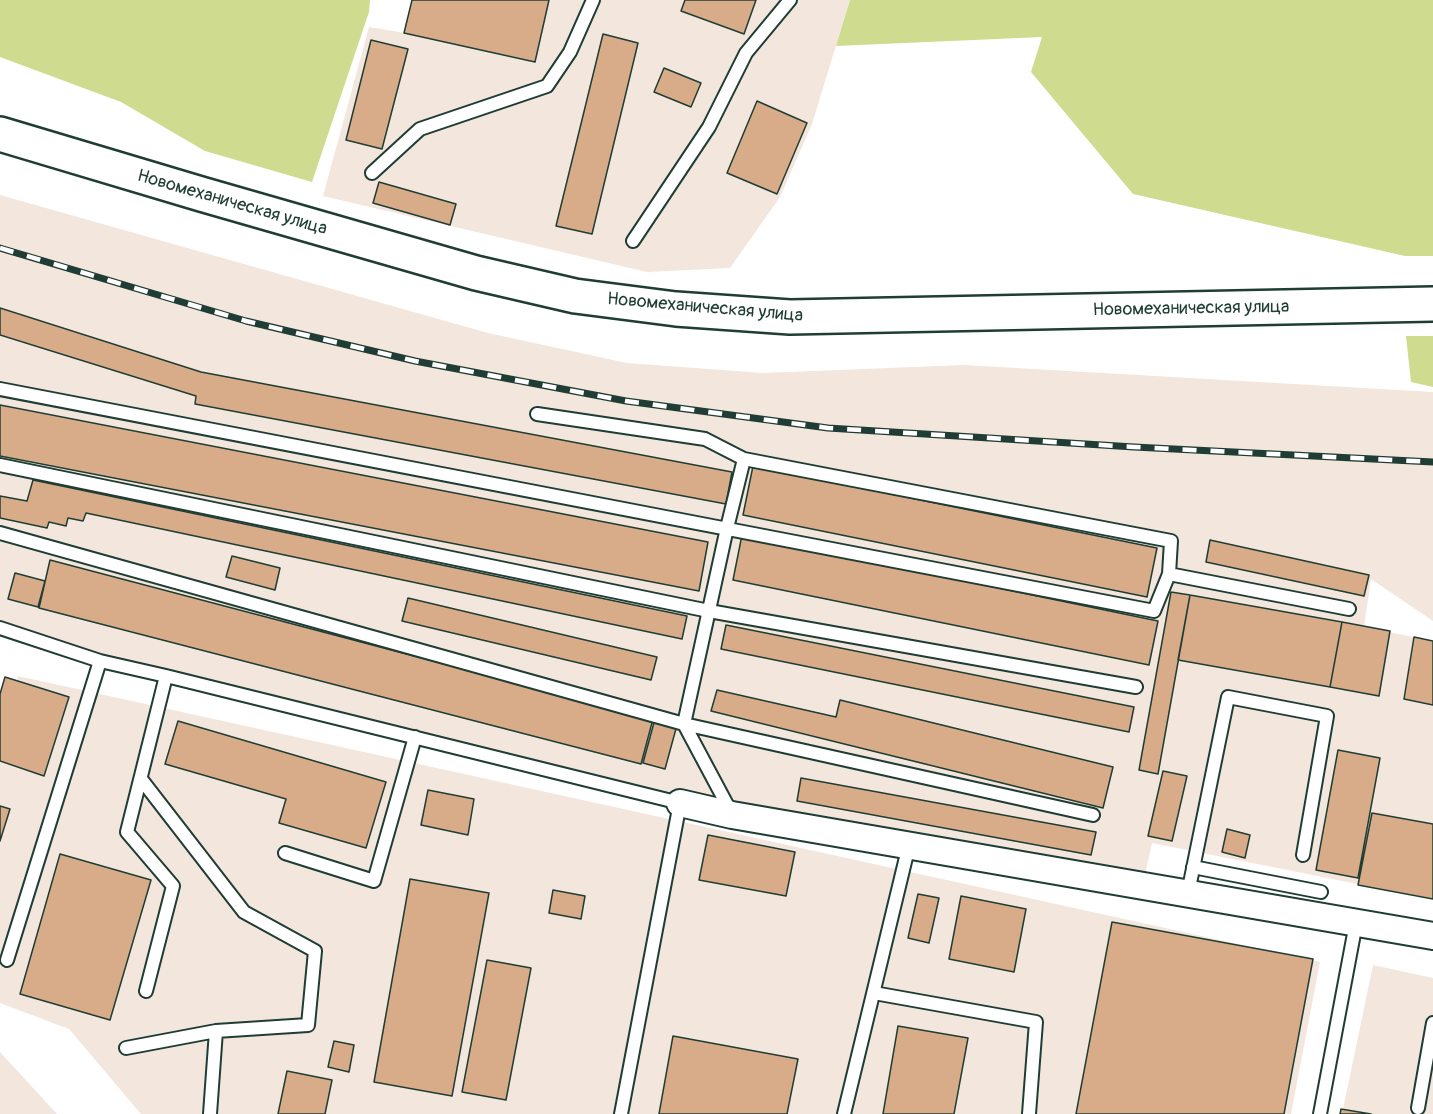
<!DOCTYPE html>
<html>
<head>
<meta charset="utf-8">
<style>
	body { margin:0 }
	canvas { display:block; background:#fff }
</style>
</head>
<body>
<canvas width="1433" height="1114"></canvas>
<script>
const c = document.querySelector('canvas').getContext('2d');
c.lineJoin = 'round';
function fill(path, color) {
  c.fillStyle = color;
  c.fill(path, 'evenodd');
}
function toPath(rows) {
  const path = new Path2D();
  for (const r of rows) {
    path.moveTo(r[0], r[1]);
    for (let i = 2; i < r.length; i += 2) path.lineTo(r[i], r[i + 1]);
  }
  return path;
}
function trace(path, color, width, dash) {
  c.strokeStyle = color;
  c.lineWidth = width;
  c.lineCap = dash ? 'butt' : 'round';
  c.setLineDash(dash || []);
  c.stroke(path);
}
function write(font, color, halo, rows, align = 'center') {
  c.font = font + ' Pangolin,sans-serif';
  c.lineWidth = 4.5;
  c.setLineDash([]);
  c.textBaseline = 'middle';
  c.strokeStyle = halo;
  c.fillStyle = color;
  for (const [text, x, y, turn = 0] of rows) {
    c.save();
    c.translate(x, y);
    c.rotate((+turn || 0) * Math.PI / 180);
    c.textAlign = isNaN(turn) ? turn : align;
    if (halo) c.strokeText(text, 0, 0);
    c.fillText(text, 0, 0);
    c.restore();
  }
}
fill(toPath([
	[412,0,850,0,812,124,780,197,730,268,647,272,323,196,369,27,405,33],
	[0,195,488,333,627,363,763,373,964,365,1433,392,1433,621,1371,579,1364,627,1433,641,1433,899,1152,843,1145,875,909,845,635,788,100,661,0,636],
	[18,676,1320,962,1291,1114,141,1114,69,1029,0,1003,0,758],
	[1373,965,1433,978,1433,1114,1342,1114],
	[0,1052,57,1114,0,1114]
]), '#f3e6dc');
fill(toPath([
	[0,0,370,0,369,12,312,182,205,151,121,102,0,57],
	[850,0,1433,0,1433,256,1405,256,1133,194,1031,72,1042,37,836,46],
	[1406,336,1433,336,1433,387,1411,382]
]), '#cfdb8e');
const building = toPath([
	[412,0,549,0,535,62,404,33,412,0],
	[685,0,756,0,744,34,681,11,685,0],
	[603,34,638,43,592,234,556,226,603,34],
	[371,40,408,49,382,149,346,140,371,40],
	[664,68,701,83,691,107,654,92,664,68],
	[757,101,807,123,777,194,727,173,757,101],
	[379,182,456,204,450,225,373,203,379,182],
	[0,308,201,372,732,472,726,504,195,404,196,396,0,335,0,308],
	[0,405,708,542,699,591,0,456,0,405],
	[753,466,1157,548,1147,597,743,515,753,466],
	[33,480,687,616,682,639,86,513,83,521,68,518,66,526,49,522,47,528,0,518,0,496,27,501,33,480],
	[742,535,1158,621,1149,665,733,580,742,535],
	[1210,540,1369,575,1364,596,1206,562,1210,540],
	[232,556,280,568,275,590,226,577,232,556],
	[50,560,653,719,641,764,39,608,50,560],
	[15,573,45,581,38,607,8,599,15,573],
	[1171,592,1190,595,1158,774,1139,770,1171,592],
	[1190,595,1342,622,1330,687,1178,660,1190,595],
	[408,598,657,657,651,680,402,621,408,598],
	[1342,622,1390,631,1379,696,1330,687,1342,622],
	[726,625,1134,707,1129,732,721,649,726,625],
	[1414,637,1433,641,1433,705,1404,699,1414,637],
	[5,677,69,697,44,776,0,761,0,694,5,677],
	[717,690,836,717,840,700,1113,767,1103,808,711,711,717,690],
	[655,719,677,725,665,769,643,763,655,719],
	[178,721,386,782,366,848,279,823,286,799,165,764,178,721],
	[1338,750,1380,758,1358,878,1316,870,1338,750],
	[1163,771,1187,776,1172,841,1148,836,1163,771],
	[801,778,1096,832,1091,855,797,801,801,778],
	[428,790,474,799,468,835,421,825,428,790],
	[0,806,10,809,0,841,0,806],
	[1372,813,1433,824,1433,899,1358,885,1372,813],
	[1227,829,1250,835,1245,858,1222,852,1227,829],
	[708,835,795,852,786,896,699,880,708,835],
	[60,854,151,880,110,1020,20,994,60,854],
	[410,879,489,893,452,1096,374,1082,410,879],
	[553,890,585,896,581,919,549,913,553,890],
	[918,894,939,898,929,943,908,938,918,894],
	[961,896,1026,909,1014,972,949,959,961,896],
	[1112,922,1313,959,1284,1114,1076,1114,1112,922],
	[487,960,531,968,506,1100,462,1092,487,960],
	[898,1026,968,1038,954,1114,883,1114,898,1026],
	[673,1036,798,1059,787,1114,659,1114,673,1036],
	[334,1041,354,1045,349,1072,328,1067,334,1041],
	[287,1071,332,1080,325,1114,278,1114,287,1071],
	[1341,1109,1371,1114,1340,1114,1341,1109]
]);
fill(building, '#d8ac89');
trace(building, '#1f3d34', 1.5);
const service = toPath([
	[372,173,420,129,547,86,570,52,593,0],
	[633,241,709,127,746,53,790,0],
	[0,389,1154,611,1169,574,1349,609],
	[537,414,705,439,744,459],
	[0,465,709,611,1136,687],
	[0,533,684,724,1093,815],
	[0,628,100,661,166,676,680,803,621,1114],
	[732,814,684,724,727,528,744,459,1171,541,1169,574],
	[285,853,374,881,415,737],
	[1193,867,1321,892],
	[1188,893,1228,697,1327,716,1303,855],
	[7,960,100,661],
	[146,991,173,886,127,832,166,676],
	[874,993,1036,1022,1029,1114],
	[126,1048,216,1031,308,1025,315,951,244,912,141,779],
	[1418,1108,1433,1023],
	[210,1114,216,1031],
	[844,1114,909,845],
	[1320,1114,1356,923]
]);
const minor = toPath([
	[680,803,732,815,1433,936]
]);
const secondary = toPath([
	[0,134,201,194,476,273,575,296,676,309,790,317,1433,304]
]);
trace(service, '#1f3d34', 16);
trace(minor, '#1f3d34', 30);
trace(secondary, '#1f3d34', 38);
trace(service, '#fff', 12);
trace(minor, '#fff', 26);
trace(secondary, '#fff', 33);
const rail = toPath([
	[0,248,246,321,415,361,626,401,828,428,1134,447,1433,462]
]);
trace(rail, '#1f3d34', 7);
trace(rail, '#fff', 4.5, [14]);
write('18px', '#1f3d34', '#fff', [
	["Новомеханическая улица",232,203,16],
	["Новомеханическая улица",705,308,5],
	["Новомеханическая улица",1191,309,-1]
]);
</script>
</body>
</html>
